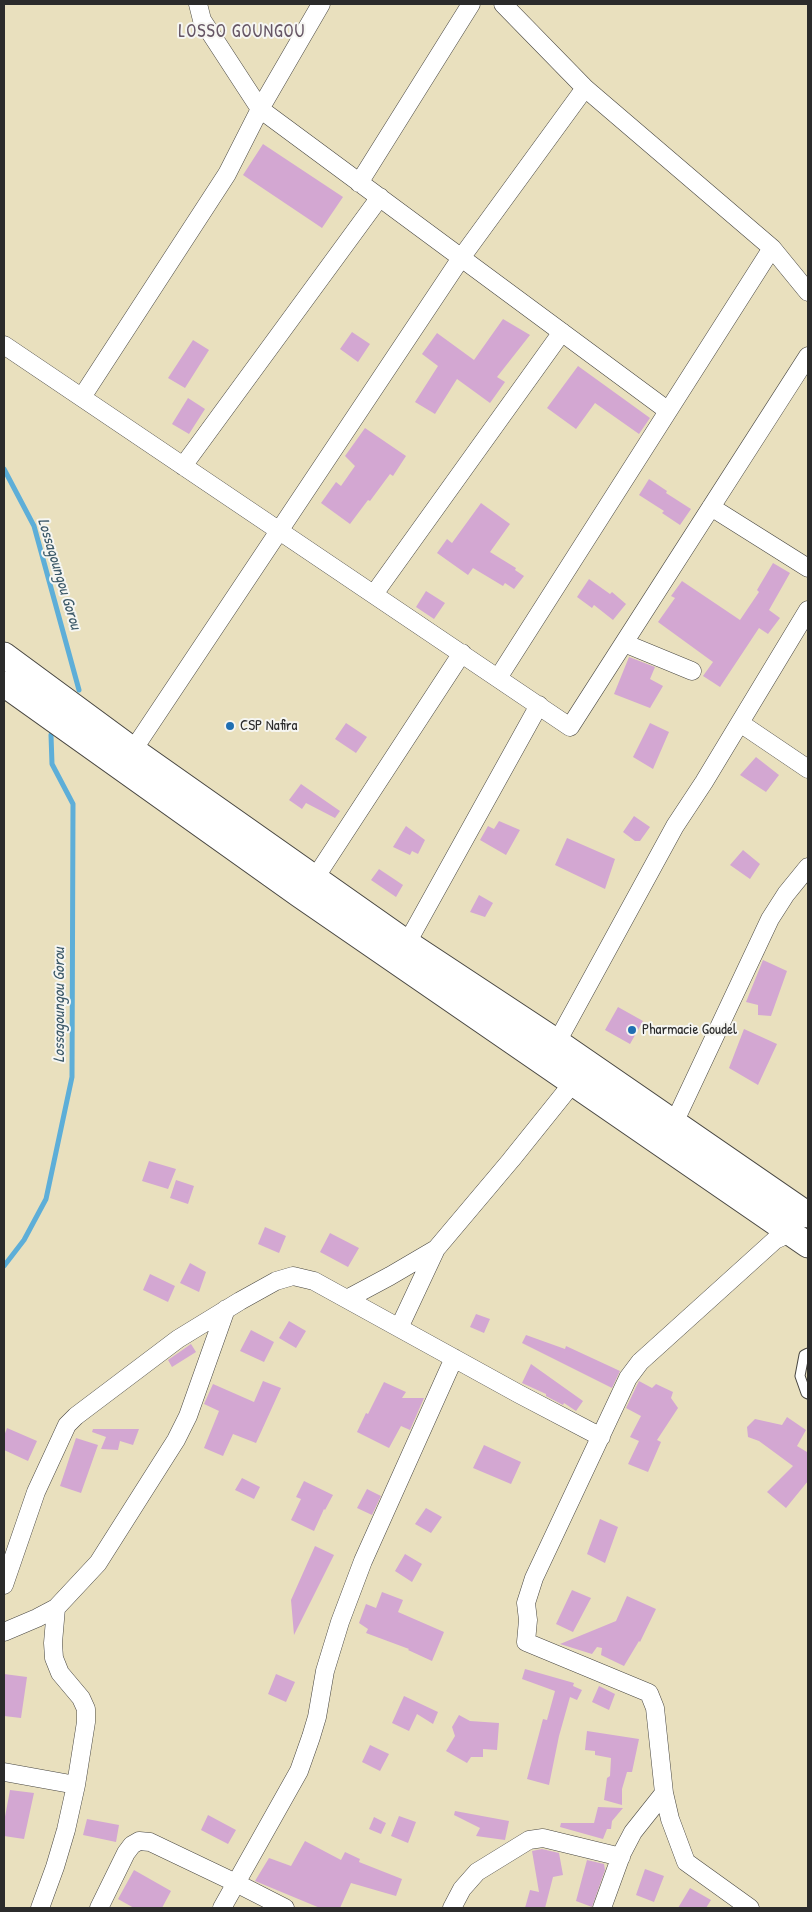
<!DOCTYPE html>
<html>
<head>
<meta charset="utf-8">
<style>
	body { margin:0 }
	#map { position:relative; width:812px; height:1912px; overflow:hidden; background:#e9e0be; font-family:"Patrick Hand",sans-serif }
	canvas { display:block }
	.frame { position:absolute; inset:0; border:5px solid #2b2b2b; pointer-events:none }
</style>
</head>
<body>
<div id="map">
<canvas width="812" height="1912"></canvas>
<div class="frame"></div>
</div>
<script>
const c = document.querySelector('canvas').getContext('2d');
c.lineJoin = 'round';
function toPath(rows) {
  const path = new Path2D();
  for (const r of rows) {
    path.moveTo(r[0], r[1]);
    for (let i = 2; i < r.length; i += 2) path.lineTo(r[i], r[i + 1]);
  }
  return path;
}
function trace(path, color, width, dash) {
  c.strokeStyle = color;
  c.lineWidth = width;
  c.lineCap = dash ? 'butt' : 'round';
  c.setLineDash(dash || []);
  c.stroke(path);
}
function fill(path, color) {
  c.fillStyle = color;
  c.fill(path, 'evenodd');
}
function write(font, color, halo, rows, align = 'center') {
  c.font = font + ' "Patrick Hand",sans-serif';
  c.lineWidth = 4;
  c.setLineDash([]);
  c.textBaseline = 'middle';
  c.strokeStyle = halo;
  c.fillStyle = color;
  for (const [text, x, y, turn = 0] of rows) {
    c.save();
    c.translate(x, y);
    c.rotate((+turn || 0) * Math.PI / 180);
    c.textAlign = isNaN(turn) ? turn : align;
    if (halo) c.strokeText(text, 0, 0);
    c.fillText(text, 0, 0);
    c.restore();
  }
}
trace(toPath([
	[4,469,34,526,79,690],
	[4,1266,24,1240,46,1199,72,1077,73,804,52,764,51,735]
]), '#5daed8', 5);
fill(toPath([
	[263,144,343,197,322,228,243,175],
	[503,319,530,335,497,377,505,382,490,403,457,379,435,414,415,402,438,366,422,354,437,333,474,360],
	[352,332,370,344,358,362,340,349],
	[193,340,209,350,185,388,168,378],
	[578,366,650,418,639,434,595,403,576,429,547,408],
	[188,398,205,409,189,434,172,424],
	[365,428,406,456,393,476,390,474,370,501,368,500,350,524,321,503,336,482,341,486,355,466,345,456],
	[649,479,667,491,666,493,691,509,680,525,662,513,664,511,639,495],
	[481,503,510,524,490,552,516,568,515,570,524,576,514,589,505,583,503,586,473,568,468,575,437,553,447,539,452,543],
	[773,563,790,573,769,610,780,618,768,634,759,628,720,687,703,676,713,662,658,622,675,598,671,596,682,581,740,620,759,592,757,590],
	[589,579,610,594,612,592,626,604,613,620,594,605,592,608,577,597],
	[426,591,445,603,434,619,416,607],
	[629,657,655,667,650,679,663,686,650,708,614,694],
	[346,723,367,737,356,753,335,739],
	[650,723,669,732,653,769,633,757],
	[756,757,779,775,766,792,740,775],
	[301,784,340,811,335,818,306,803,302,809,289,800],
	[634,816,650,827,640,841,635,841,623,832],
	[499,821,520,830,506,855,480,840,488,826,494,829],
	[406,826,425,840,418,854,412,851,410,855,393,847],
	[567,838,615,859,605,889,555,865],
	[743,850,760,864,750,879,730,865],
	[379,869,403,885,396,897,371,880],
	[479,895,493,903,485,917,470,912],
	[763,960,787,971,771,1016,758,1015,758,1005,746,1002],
	[618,1007,643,1021,630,1044,605,1030],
	[744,1029,777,1044,758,1085,729,1068],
	[149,1161,176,1169,168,1189,142,1181],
	[176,1180,194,1186,188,1204,170,1198],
	[265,1227,286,1236,279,1253,258,1244],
	[330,1233,359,1248,348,1267,320,1252],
	[190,1263,206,1272,199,1292,180,1283],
	[150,1274,175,1286,168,1302,143,1290],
	[476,1314,490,1319,484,1333,470,1327],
	[289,1321,306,1331,296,1348,279,1338],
	[251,1330,274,1342,264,1362,240,1351],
	[526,1335,565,1349,566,1346,620,1371,612,1388,522,1343],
	[191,1344,196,1352,172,1367,168,1360],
	[531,1364,583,1401,576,1411,564,1403,563,1405,546,1396,546,1394,522,1383],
	[263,1381,281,1388,256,1443,233,1434,223,1456,204,1448,219,1411,204,1404,213,1384,254,1402],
	[639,1381,652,1388,656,1384,673,1392,671,1398,678,1408,657,1440,661,1442,648,1472,628,1464,639,1441,630,1437,641,1416,626,1408],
	[384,1382,406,1392,402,1398,424,1398,410,1430,401,1426,389,1448,357,1432,366,1413,368,1414],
	[787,1417,806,1430,797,1446,807,1452,808,1451,808,1481,786,1508,767,1492,793,1466,759,1441,748,1437,747,1427,755,1419,782,1425],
	[7,1428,37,1441,28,1461,4,1450,4,1436],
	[93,1429,139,1429,133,1445,120,1441,118,1450,101,1449,106,1437,92,1432],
	[76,1438,98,1445,81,1493,60,1486],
	[484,1445,521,1462,511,1484,473,1468],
	[242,1478,260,1487,254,1499,235,1490],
	[304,1481,333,1495,325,1510,324,1509,314,1531,291,1520,301,1499,296,1497],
	[367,1489,381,1496,372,1515,357,1508],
	[426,1508,442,1517,431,1533,415,1524],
	[600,1519,618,1527,605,1563,587,1554],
	[315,1546,334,1555,294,1635,291,1600],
	[405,1554,422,1564,412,1582,395,1571],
	[572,1590,591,1598,573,1632,556,1624],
	[382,1592,403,1600,398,1612,444,1632,432,1661,408,1650,409,1649,366,1633,368,1629,359,1623,366,1604,376,1608],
	[627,1596,656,1609,640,1642,639,1641,624,1666,601,1655,602,1648,597,1647,592,1654,560,1644,616,1621],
	[525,1669,574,1683,573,1686,582,1690,577,1700,570,1697,559,1736,549,1785,527,1779,543,1719,547,1720,555,1691,522,1679],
	[4,1674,27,1677,21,1718,4,1716],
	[276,1674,295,1682,286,1702,268,1694],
	[599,1686,615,1694,609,1710,592,1702],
	[404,1696,438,1712,433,1724,417,1714,409,1731,392,1723],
	[459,1715,470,1721,499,1723,497,1750,483,1749,483,1757,471,1757,467,1763,446,1751,455,1736,452,1727],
	[587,1731,639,1739,632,1772,627,1772,622,1789,622,1805,604,1800,607,1778,610,1776,611,1758,595,1755,595,1751,585,1750],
	[370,1745,389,1754,380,1771,362,1762],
	[10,1790,34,1793,24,1839,4,1836,4,1822],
	[598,1807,623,1808,612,1821,611,1829,607,1829,603,1839,560,1827,561,1823,594,1823],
	[455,1811,509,1821,505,1840,476,1836,480,1828,454,1815],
	[208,1815,236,1830,228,1844,201,1830],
	[399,1816,416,1822,408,1843,391,1836],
	[374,1817,386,1823,381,1834,369,1829],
	[87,1819,119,1825,116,1842,83,1835],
	[305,1841,341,1860,345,1852,360,1859,359,1862,402,1879,396,1896,351,1883,340,1908,320,1908,255,1881,269,1858,291,1866],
	[542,1849,559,1853,563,1875,553,1877,545,1908,525,1908,530,1890,539,1892,532,1851],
	[587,1860,604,1864,605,1870,592,1907,576,1901],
	[645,1869,664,1876,654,1902,636,1895],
	[134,1870,171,1891,162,1908,134,1908,118,1899],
	[690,1888,711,1900,706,1908,678,1908]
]), '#d3a7d2');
const service = toPath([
	[808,1353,804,1355,800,1376,806,1393,808,1394]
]);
const minor = toPath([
	[198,4,202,20,260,109,667,410],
	[503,4,585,88,772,248,808,292],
	[359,183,471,4],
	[4,345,570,727,808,356],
	[82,397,227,174,260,109,321,4],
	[183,466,380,197],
	[711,507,808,568],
	[374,594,562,332],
	[624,643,692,671],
	[498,678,772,248],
	[740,723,808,769],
	[133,750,461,258,585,88],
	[315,878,462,653],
	[407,943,539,705],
	[557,1042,675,826,704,782,808,610],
	[674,1123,770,919,786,894,808,867],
	[347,1299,390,1276,436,1249,511,1160,572,1084],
	[399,1328,436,1249],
	[4,1585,36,1492,67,1425,76,1416,178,1339,240,1301,276,1281,293,1276,314,1281,519,1394,601,1437],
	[4,1632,37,1618,56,1608,98,1563,176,1440,188,1416,226,1309],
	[4,1772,76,1785],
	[40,1908,55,1867,66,1830,76,1785,86,1722,86,1709,81,1698,60,1673,54,1658,53,1643,56,1608],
	[99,1908,126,1853,132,1845,139,1841,150,1842,236,1883,285,1908],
	[222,1908,299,1771,311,1737,317,1717,325,1671,340,1622,363,1561,454,1358],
	[452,1908,462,1889,477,1872,529,1840,543,1838,621,1857],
	[602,1908,622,1853,633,1832,664,1793],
	[750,1908,686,1862,670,1819,664,1793,655,1708,649,1693,526,1642,528,1620,526,1603,534,1578,628,1378,640,1362,775,1240,790,1233]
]);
const secondary = toPath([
	[4,655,133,750,407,943,557,1042,808,1215],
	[4,684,300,895,808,1245]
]);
trace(service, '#484641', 11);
trace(minor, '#484641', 19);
trace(secondary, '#484641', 27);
trace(service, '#fff', 9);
trace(minor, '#fff', 18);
trace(secondary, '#fff', 25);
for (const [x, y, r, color] of [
	[230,726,5,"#1f6fb2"],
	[632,1030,5,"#1f6fb2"]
]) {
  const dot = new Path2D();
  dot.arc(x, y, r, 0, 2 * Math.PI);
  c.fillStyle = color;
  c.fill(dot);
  trace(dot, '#f6f6f2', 2);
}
write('15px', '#2b2b2b', '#f6f6f2', [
	["CSP Nafira",240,726],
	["Pharmacie Goudel",642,1030]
], 'left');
write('italic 16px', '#3c5968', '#f6f6f2', [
	["Lossagoungou Gorou",59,574,73],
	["Lossagoungou Gorou",60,1005,-90]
]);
c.letterSpacing = '1px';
write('18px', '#665665', '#f6f6f2', [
	["LOSSO GOUNGOU",242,32]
]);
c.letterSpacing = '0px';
</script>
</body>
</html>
